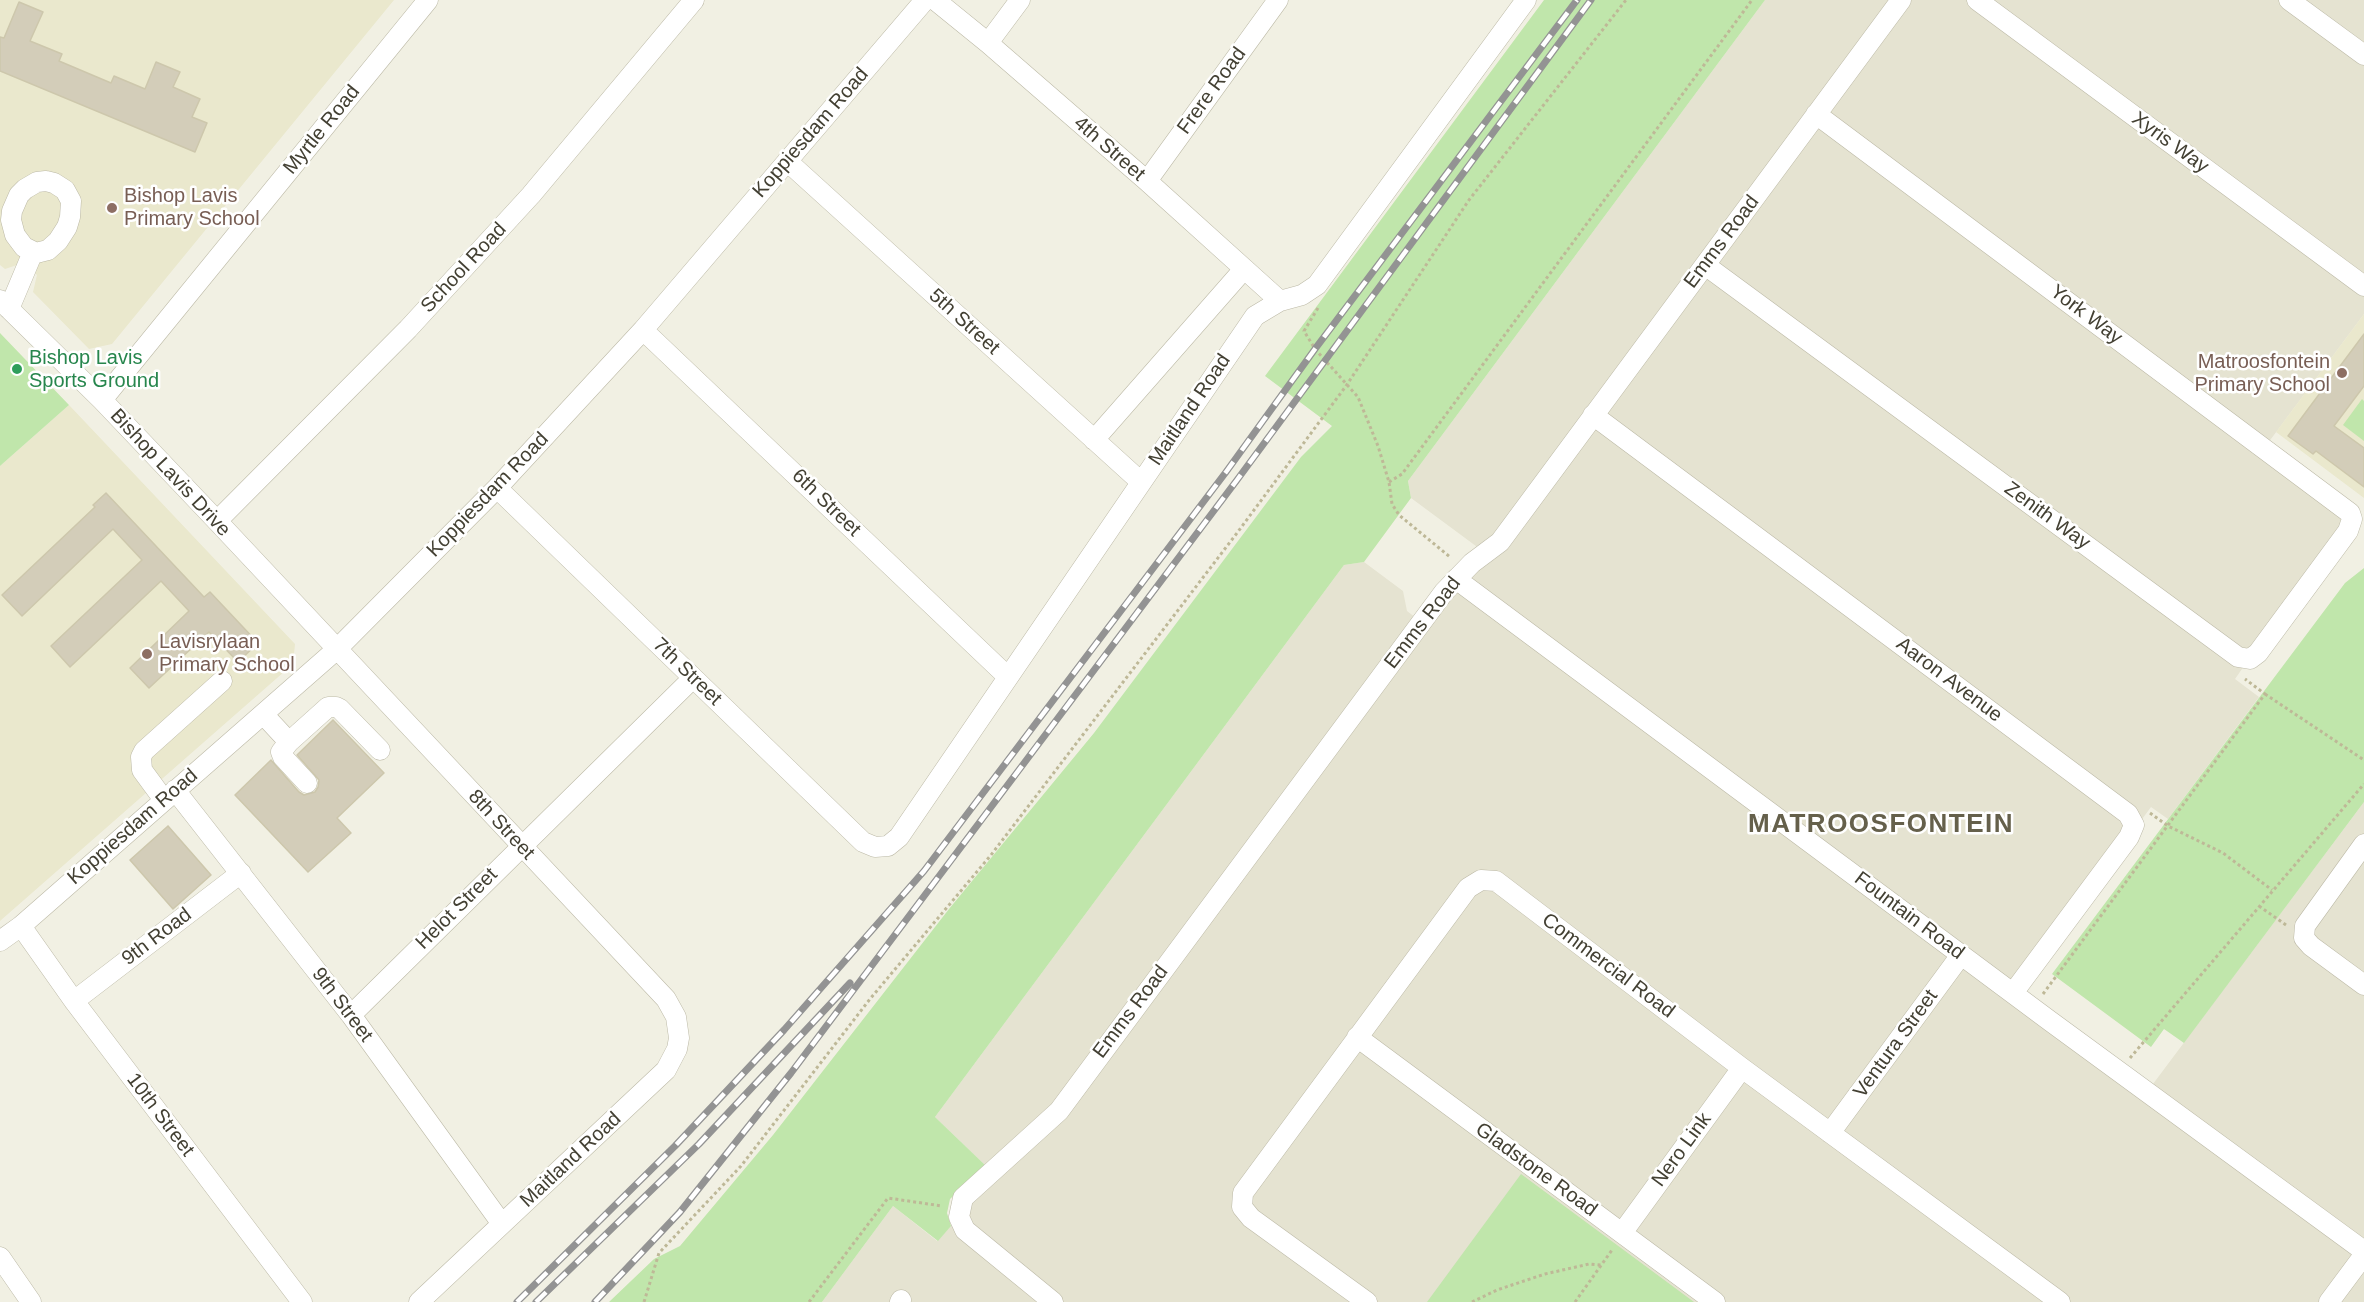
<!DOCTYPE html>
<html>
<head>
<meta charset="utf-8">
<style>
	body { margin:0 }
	canvas { display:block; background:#f1f0e3 }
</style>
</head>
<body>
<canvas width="2364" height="1302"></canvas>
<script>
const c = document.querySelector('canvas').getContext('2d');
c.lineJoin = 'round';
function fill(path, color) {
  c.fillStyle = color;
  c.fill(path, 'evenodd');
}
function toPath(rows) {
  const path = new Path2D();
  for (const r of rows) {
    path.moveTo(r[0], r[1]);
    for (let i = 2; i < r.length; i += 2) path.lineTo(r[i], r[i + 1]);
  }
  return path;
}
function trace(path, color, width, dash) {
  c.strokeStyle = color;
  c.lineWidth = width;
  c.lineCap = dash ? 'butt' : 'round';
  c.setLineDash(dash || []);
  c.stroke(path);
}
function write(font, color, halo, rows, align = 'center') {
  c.font = font + ' Helvetica,sans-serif';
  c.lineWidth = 5;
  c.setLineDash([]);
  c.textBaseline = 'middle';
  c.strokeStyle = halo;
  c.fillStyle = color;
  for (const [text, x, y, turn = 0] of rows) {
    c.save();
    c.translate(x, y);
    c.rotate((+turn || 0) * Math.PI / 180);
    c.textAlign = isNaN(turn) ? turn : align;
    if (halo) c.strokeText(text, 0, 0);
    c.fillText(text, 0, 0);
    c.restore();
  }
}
fill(toPath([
	[1765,0,2364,0,2364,314,2265,447,2351,512,2235,679,2259,697,2168,819,2151,807,2014,993,2150,1088,2364,802,2364,1302,822,1302,893,1206,937,1241,958,1218,990,1170,935,1117,1344,565,1364,562,1403,591,1407,611,1420,621,1484,552,1411,498,1408,481]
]), '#e5e3d1');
fill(toPath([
	[0,0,394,0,112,344,89,349,33,292,37,275,23,263,5,269,0,265],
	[2364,314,2364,498,2276,432],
	[69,405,295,644,293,664,0,921,0,466]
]), '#eae8cd');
fill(toPath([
	[1544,0,1765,0,1408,481,1411,498,1364,562,1344,565,935,1117,985,1165,950,1199,947,1213,951,1226,938,1241,893,1206,822,1302,609,1302,654,1259,680,1246,773,1135,949,909,1094,733,1301,457,1332,426,1265,376],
	[0,333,69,405,0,466],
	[2362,399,2364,401,2364,441,2343,425],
	[2364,568,2364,802,2184,1043,2164,1029,2151,1047,2052,974,2345,583],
	[1521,1174,1694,1302,1427,1302]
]), '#c0e6ab');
const building = toPath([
	[19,2,43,12,30,41,62,54,59,61,111,83,114,76,145,89,156,62,180,72,173,87,200,99,192,117,207,123,195,152,0,71,0,37,4,38,19,2],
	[2364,334,2364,386,2334,426,2364,448,2364,487,2316,451,2313,454,2288,436,2364,334],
	[106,493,204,597,210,592,258,643,238,662,209,632,149,688,130,668,189,611,161,581,70,667,51,646,142,560,113,529,22,616,2,595,95,507,93,505,106,493],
	[333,720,384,773,337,818,351,833,308,872,235,795,271,760,299,792,304,795,315,792,318,787,319,780,297,755,333,720],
	[168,826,211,875,173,909,130,860,168,826]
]);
fill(building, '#d3cdb9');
trace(building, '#cdc7ac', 1.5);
const minor = toPath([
	[935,0,988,43,1147,181,1280,301],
	[1977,0,2364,286],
	[2289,0,2364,55],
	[988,43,1020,0],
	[787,161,1141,482],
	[46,181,54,183,65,190,71,201,70,217,67,227,58,241,48,250,36,253,24,247,15,235,11,220,12,211,19,195,25,189,37,182,46,181],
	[1147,181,1278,0],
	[1705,265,2238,657,2250,659,2258,653,2348,531,2352,519,2350,513,1816,114],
	[0,300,102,400,217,521,666,999,676,1017,679,1038,677,1049,666,1070,419,1302],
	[9,309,33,252],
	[643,330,1008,677],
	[102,400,428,0],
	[1593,415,2128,814,2134,825,2129,837,2013,993],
	[1094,440,1244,269],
	[497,488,863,842,875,847,888,846,899,837,1255,316,1280,301,1302,295,1317,285,1526,0],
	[217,521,408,329,531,195,694,0],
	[1456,579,2050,1021,2364,1251],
	[263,714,289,742],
	[307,783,283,757,281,752,289,742,328,707,336,707,340,709,380,750],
	[175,790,351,1015,502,1224],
	[164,800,142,770,141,757,144,751,222,681],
	[2364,844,2305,926,2304,938,2311,946,2364,985],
	[21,926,74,1001,302,1302],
	[0,941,21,926,336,650,497,488,643,330,925,0],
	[74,1001,241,873],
	[351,1015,693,678],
	[1357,1037,1715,1302],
	[1830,1133,1961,955],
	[1622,1233,1742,1068],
	[0,1257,31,1302],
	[900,1302,901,1300],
	[1053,1302,965,1230,959,1217,963,1198,1059,1111,1444,592,1472,563,1500,542,1901,0],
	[1367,1302,1251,1218,1242,1207,1243,1193,1468,888,1481,880,1496,881,1742,1068,2060,1302],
	[2329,1302,2364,1255]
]);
trace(minor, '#bcb9a6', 21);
trace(toPath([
	[1318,308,1304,331,1315,349,1358,397,1378,446,1389,482,1392,504,1399,515,1450,557],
	[1389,482,1402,474,1752,0],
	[2265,694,2364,760],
	[2150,813,2168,826,2223,853,2272,890],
	[2259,906,2286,925],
	[2043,994,2265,694,2245,679],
	[2130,1058,2364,784],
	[644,1302,659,1253,741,1166,870,999,991,855,1237,533,1346,386,1469,200,1626,0],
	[809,1302,888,1198,942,1206],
	[1472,1302,1497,1290,1545,1274,1589,1264,1601,1265],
	[1575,1302,1612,1250]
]), '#beb897', 3, [3, 3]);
trace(minor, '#fff', 20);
const rail = toPath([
	[517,1302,675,1146,784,1030,924,871,1226,472,1315,349,1577,0],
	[536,1302,699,1144,850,983],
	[595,1302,680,1212,791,1073,1237,480,1591,0]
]);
trace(rail, '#939393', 7);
trace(rail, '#fff', 4.5, [14]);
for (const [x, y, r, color] of [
	[112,208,6,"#8d6e63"],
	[17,369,6,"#2e9e5b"],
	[2342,373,6,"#8d6e63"],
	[147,654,6,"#8d6e63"]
]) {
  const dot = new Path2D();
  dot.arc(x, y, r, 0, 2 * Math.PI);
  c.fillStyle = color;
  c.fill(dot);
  trace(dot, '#fff', 2);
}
write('20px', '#434033', '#fff', [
	["Frere Road",1212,91,-54],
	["Myrtle Road",322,130,-51],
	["Koppiesdam Road",811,133,-49],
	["Xyris Way",2170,143,36],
	["4th Street",1109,149,41],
	["Emms Road",1722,242,-53],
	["School Road",464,268,-47],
	["York Way",2086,315,37],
	["5th Street",964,322,42],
	["Maitland Road",1190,410,-56],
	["Bishop Lavis Drive",170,473,47],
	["Koppiesdam Road",488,495,-46],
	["6th Street",826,503,44],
	["Zenith Way",2047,516,36],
	["Emms Road",1423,623,-52],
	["7th Street",687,672,44],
	["Aaron Avenue",1949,680,37],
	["8th Street",501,825,47],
	["Koppiesdam Road",133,827,-41],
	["Helot Street",457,909,-45],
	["Fountain Road",1909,916,37],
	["9th Road",157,937,-37],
	["Commercial Road",1608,966,37],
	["9th Street",342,1005,53],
	["Emms Road",1131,1012,-53],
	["Ventura Street",1896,1044,-54],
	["10th Street",160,1115,53],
	["Nero Link",1682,1150,-54],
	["Maitland Road",571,1160,-43],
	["Gladstone Road",1536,1170,36]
]);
write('20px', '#785e54', '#fff', [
	["Bishop Lavis",124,196],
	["Primary School",124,219],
	["Matroosfontein",2330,362,"right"],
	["Primary School",2330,385,"right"],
	["Lavisrylaan",159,642],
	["Primary School",159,665]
], 'left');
write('20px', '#27864d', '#fff', [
	["Bishop Lavis",29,358],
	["Sports Ground",29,381]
], 'left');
c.letterSpacing = '1.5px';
write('bold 26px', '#65604b', '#fff', [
	["MATROOSFONTEIN",1881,825]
]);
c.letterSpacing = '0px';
</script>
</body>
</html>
